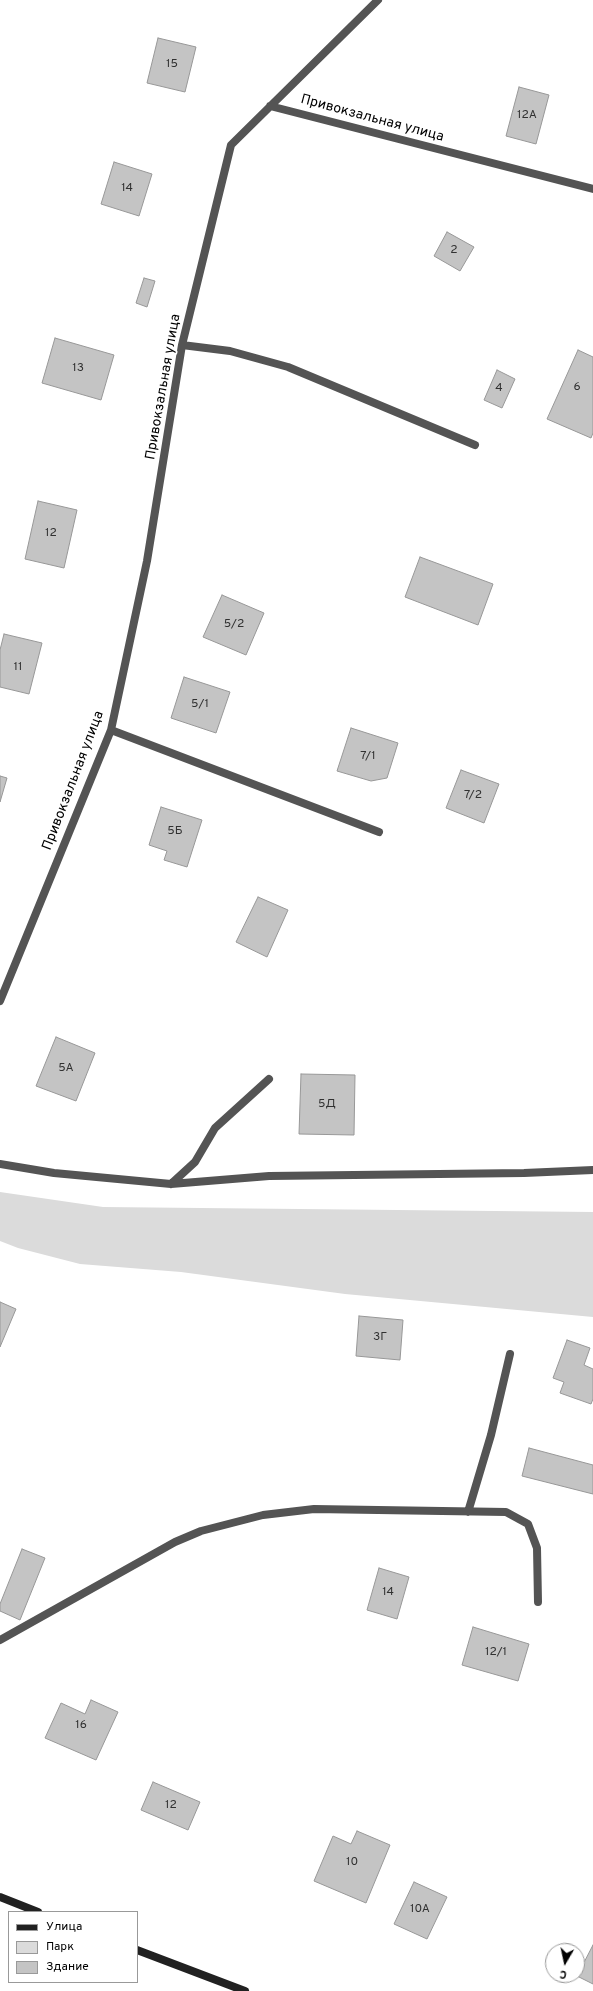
<!DOCTYPE html>
<html>
<head>
<meta charset="utf-8">
<style>
	body { margin:0 }
	#map { position:relative; width:593px; height:1991px; overflow:hidden; background:#fff; font-family:Overpass,sans-serif }
	canvas { display:block }
	.legend { position:absolute; left:8px; top:1911px; width:130px; height:72px; box-sizing:border-box; background:#fff; border:1px solid #999; margin:0; padding:5px 7px; list-style:none; font-size:12px; color:#000 }
	.legend li { display:flex; align-items:center; gap:8px; height:20px }
	.legend b { width:20px; border:1px solid #999 }
	.north { position:absolute; left:545px; top:1943px; width:40px; height:40px; box-sizing:border-box; background:#fff; border:1px solid #999; border-radius:50%; rotate:189deg; font-size:11px; font-weight:700; line-height:16px; text-align:center; color:#000 }
	.north::after { content:''; display:block; margin:auto; width:14px; height:18px; background:#000; clip-path:polygon(50% 0,100% 100%,50% 72%,0 100%) }
</style>
</head>
<body>
<div id="map">
<canvas width="593" height="1991"></canvas>
<ul class="legend">
<li><b style="height:5px;background:#212121"></b>Улица</li>
<li><b style="height:11px;background:#dbdbdb"></b>Парк</li>
<li><b style="height:11px;background:#c4c4c4"></b>Здание</li>
</ul>
<div class="north">С</div>
</div>
<script>
const c = document.querySelector('canvas').getContext('2d');
c.lineJoin = 'round';
function fill(path, color) {
  c.fillStyle = color;
  c.fill(path, 'evenodd');
}
function toPath(rows) {
  const path = new Path2D();
  for (const r of rows) {
    path.moveTo(r[0], r[1]);
    for (let i = 2; i < r.length; i += 2) path.lineTo(r[i], r[i + 1]);
  }
  return path;
}
function trace(path, color, width, dash) {
  c.strokeStyle = color;
  c.lineWidth = width;
  c.lineCap = dash ? 'butt' : 'round';
  c.setLineDash(dash || []);
  c.stroke(path);
}
function write(font, color, halo, rows, align = 'center') {
  c.font = font + ' Overpass,sans-serif';
  c.lineWidth = 3.5;
  c.setLineDash([]);
  c.textBaseline = 'middle';
  c.strokeStyle = halo;
  c.fillStyle = color;
  for (const [text, x, y, turn = 0] of rows) {
    c.save();
    c.translate(x, y);
    c.rotate((+turn || 0) * Math.PI / 180);
    c.textAlign = isNaN(turn) ? turn : align;
    if (halo) c.strokeText(text, 0, 0);
    c.fillText(text, 0, 0);
    c.restore();
  }
}
fill(toPath([
	[0,1192,103,1207,593,1212,593,1317,345,1294,181,1272,80,1264,18,1248,0,1241]
]), '#dbdbdb');
const building = toPath([
	[158,38,196,47,185,92,147,83,158,38],
	[519,87,549,95,536,144,506,136,519,87],
	[114,162,152,174,139,216,101,204,114,162],
	[447,232,474,247,460,271,434,256,447,232],
	[144,278,155,281,147,307,136,303,144,278],
	[55,338,114,355,101,400,42,383,55,338],
	[578,350,593,357,593,433,591,438,547,419,578,350],
	[497,370,515,379,502,408,484,400,497,370],
	[38,501,77,510,64,568,25,559,38,501],
	[420,557,493,584,478,625,405,597,420,557],
	[222,595,264,613,246,655,203,637,222,595],
	[4,634,42,643,29,694,0,687,0,650,4,634],
	[184,677,230,692,216,733,171,718,184,677],
	[351,728,398,743,387,778,371,781,337,771,351,728],
	[461,770,499,784,484,823,446,808,461,770],
	[0,776,7,778,0,802,0,776],
	[161,807,202,820,187,867,164,860,167,851,149,845,161,807],
	[258,897,288,910,267,957,236,942,258,897],
	[56,1037,95,1053,76,1101,36,1086,56,1037],
	[301,1074,355,1075,354,1135,299,1134,301,1074],
	[0,1302,16,1309,0,1347,0,1302],
	[359,1316,403,1320,400,1360,356,1356,359,1316],
	[567,1340,590,1348,584,1365,593,1369,593,1399,591,1404,560,1393,564,1382,553,1378,567,1340],
	[529,1448,593,1465,593,1494,522,1476,529,1448],
	[22,1549,45,1558,20,1620,0,1611,0,1604,22,1549],
	[379,1568,409,1577,397,1619,367,1610,379,1568],
	[473,1627,529,1644,518,1681,462,1665,473,1627],
	[91,1700,118,1712,96,1760,45,1738,61,1703,85,1714,91,1700],
	[153,1782,200,1802,188,1830,141,1810,153,1782],
	[357,1831,390,1845,366,1903,314,1881,333,1836,351,1844,357,1831],
	[414,1882,447,1897,427,1939,394,1924,414,1882],
	[593,1945,593,1984,577,1976,593,1945]
]);
fill(building, '#c4c4c4');
trace(building, '#989898', 1);
trace(toPath([
	[270,106,593,189],
	[182,345,230,351,288,367,475,445],
	[111,730,379,832],
	[0,1001,111,730,147,561,182,345,231,145,378,0],
	[0,1164,54,1173,171,1184,269,1176,524,1173,593,1170],
	[171,1184,195,1162,215,1128,269,1079],
	[468,1512,491,1435,510,1354],
	[0,1640,175,1542,201,1531,263,1515,314,1509,506,1512,528,1524,537,1548,538,1602]
]), '#545454', 8);
trace(toPath([
	[0,1897,38,1912],
	[137,1950,245,1991]
]), '#212121', 8);
write('12px', '#313131', null, [
	["15",172,65],
	["12А",527,116],
	["14",127,189],
	["2",454,251],
	["13",78,369],
	["6",577,388],
	["4",499,389],
	["12",51,534],
	["5/2",234,625],
	["11",18,668],
	["5/1",200,705],
	["7/1",368,757],
	["7/2",473,796],
	["5Б",175,832],
	["5А",66,1069],
	["5Д",327,1105],
	["3Г",380,1338],
	["14",388,1593],
	["12/1",496,1653],
	["16",81,1726],
	["12",171,1806],
	["10",352,1863],
	["10А",420,1910]
]);
write('14px', '#000', '#fff', [
	["Привокзальная улица",372,119,15],
	["Привокзальная улица",164,387,-80],
	["Привокзальная улица",74,781,-69]
]);
</script>
</body>
</html>
